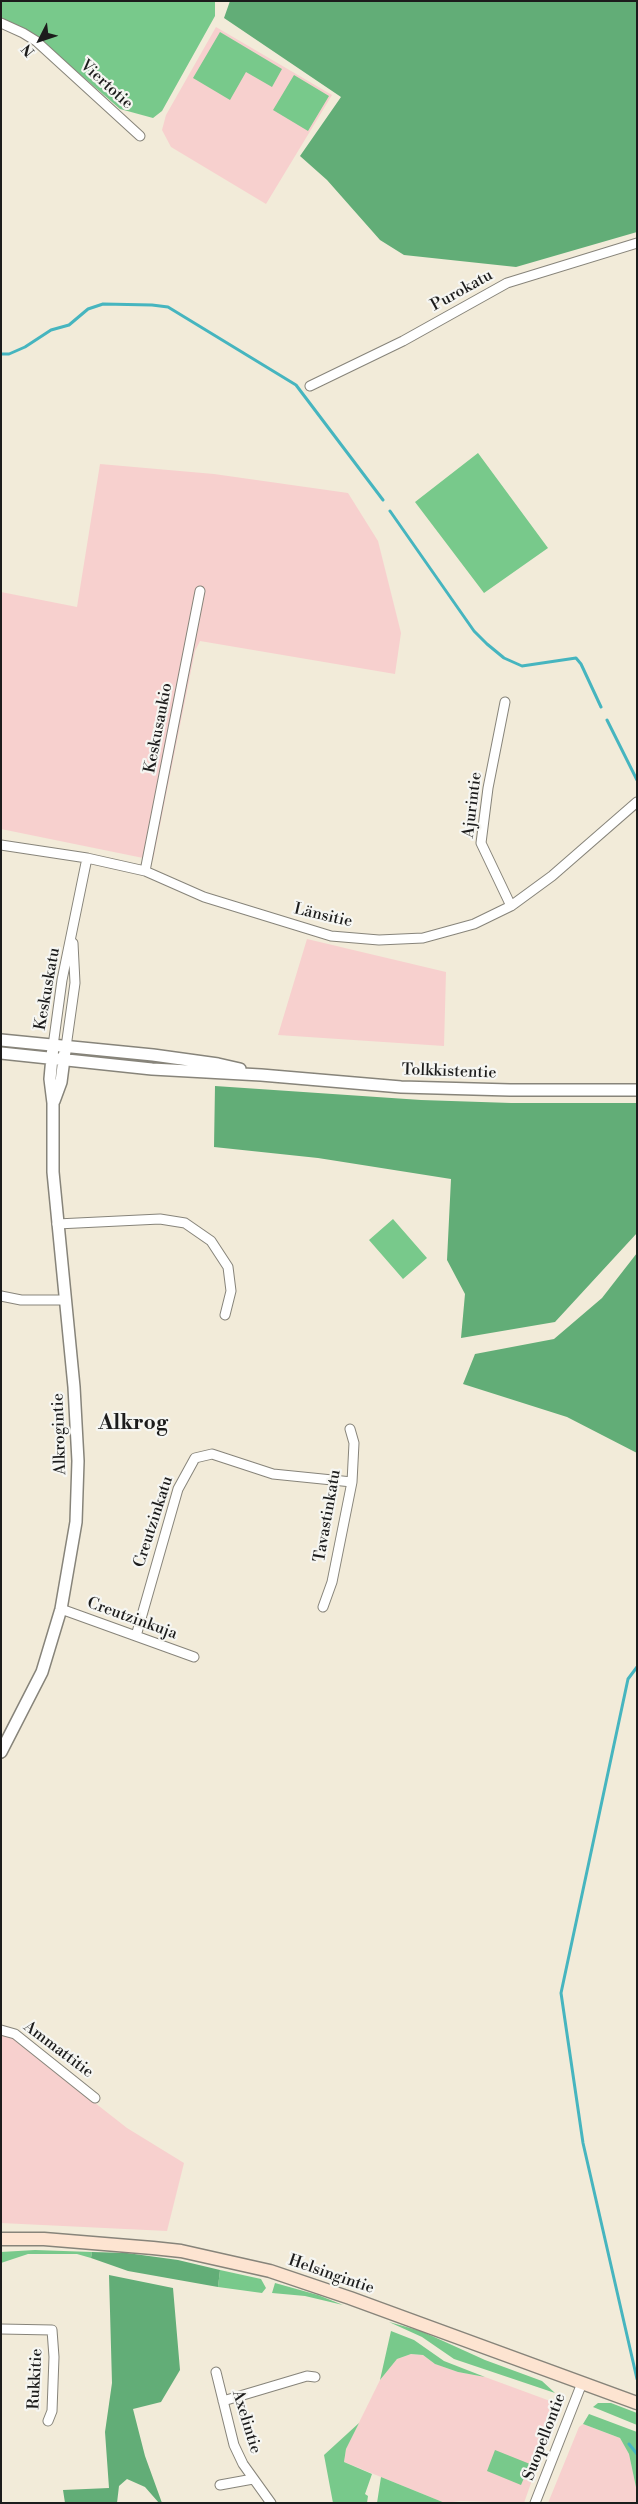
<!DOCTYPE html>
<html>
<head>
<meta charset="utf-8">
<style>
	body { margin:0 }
	#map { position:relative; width:638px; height:2504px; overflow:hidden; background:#f2ebd9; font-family:"Libre Bodoni",serif }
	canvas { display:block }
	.frame { position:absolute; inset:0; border:2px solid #1c1c1c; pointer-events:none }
	.north { position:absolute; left:15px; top:15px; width:50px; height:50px; -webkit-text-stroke:4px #f6f6f2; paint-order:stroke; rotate:229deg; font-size:14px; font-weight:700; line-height:20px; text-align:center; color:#1c1c1c }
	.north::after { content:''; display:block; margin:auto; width:18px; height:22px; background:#1c1c1c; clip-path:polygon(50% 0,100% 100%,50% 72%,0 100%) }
</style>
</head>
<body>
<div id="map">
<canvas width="638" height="2504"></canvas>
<div class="frame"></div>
<div class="north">N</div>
</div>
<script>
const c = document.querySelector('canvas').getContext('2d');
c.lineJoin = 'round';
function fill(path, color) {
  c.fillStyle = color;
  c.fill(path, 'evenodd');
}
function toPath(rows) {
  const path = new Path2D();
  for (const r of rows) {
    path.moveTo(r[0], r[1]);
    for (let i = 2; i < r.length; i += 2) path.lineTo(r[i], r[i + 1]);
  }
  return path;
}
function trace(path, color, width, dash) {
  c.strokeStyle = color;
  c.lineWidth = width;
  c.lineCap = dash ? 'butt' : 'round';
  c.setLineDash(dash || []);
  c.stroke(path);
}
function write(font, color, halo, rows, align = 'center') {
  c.font = font + ' "Libre Bodoni",serif';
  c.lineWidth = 4.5;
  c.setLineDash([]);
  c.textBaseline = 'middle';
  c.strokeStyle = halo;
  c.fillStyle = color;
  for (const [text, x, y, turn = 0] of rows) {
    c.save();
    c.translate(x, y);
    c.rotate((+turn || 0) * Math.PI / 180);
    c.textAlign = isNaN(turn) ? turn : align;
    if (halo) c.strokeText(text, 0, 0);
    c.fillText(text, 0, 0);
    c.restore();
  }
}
fill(toPath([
	[216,27,332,95,266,204,171,147,162,130,166,115],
	[100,464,214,474,348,493,378,541,401,633,395,674,200,641,195,651,153,860,1,829,1,592,77,607],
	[307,939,446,972,444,1046,278,1035],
	[1,2034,11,2037,127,2128,184,2163,167,2231,1,2223],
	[411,2354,423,2355,435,2364,458,2372,485,2377,553,2402,553,2420,524,2503,461,2501,445,2503,344,2462,346,2449,380,2380,397,2359],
	[583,2424,620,2438,629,2454,637,2492,637,2503,548,2503,579,2427]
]), '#f7d0ce');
fill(toPath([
	[1,1,215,1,215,16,162,111,153,118,120,109,52,50,25,29,1,20],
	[220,32,282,69,272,87,246,72,230,100,193,78],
	[294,75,329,96,308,131,273,110],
	[478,453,548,548,484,593,415,502],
	[393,1219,427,1258,403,1279,369,1240],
	[35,2250,92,2252,91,2258,77,2254,28,2254,1,2263,1,2252],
	[220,2270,261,2279,266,2288,262,2293,218,2287],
	[275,2283,318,2295,343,2305,305,2296,272,2293],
	[389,2322,421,2331,485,2360,542,2381,555,2393,454,2359,422,2337],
	[391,2331,414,2340,444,2361,485,2377,458,2372,435,2364,423,2355,411,2354,397,2359,380,2380],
	[598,2403,611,2403,637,2413,637,2425,593,2407],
	[589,2414,637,2432,637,2492,629,2454,620,2438,583,2424],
	[359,2423,346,2449,344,2462,372,2474,365,2494,368,2496,367,2503,333,2503,324,2455],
	[495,2450,530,2464,521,2485,487,2471],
	[381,2477,445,2503,377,2503]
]), '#78c98b');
fill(toPath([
	[230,1,637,1,637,232,516,267,404,255,380,240,327,180,300,156,341,97,224,18],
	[215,1086,421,1100,511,1103,637,1103,637,1233,555,1322,461,1338,465,1294,447,1260,451,1179,318,1158,214,1147],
	[637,1253,637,1453,567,1417,463,1384,475,1354,554,1339,602,1298],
	[92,2252,127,2253,178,2260,220,2270,218,2287,128,2271,91,2258],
	[109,2275,173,2288,180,2370,161,2402,133,2409,145,2456,162,2503,159,2503,145,2487,127,2479,119,2486,117,2503,65,2503,63,2490,109,2488,105,2432,112,2383]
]), '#62ad77');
trace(toPath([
	[1,354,9,354,25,347,51,330,69,325,88,309,103,304,152,305,168,307,296,385,383,500],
	[390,511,474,631,487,644,504,658,522,666,576,658,581,664,601,707],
	[607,720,637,780],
	[637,1667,628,1679,561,1993,583,2143,637,2379],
	[629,2444,637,2454]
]), '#46b5bf', 3);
const minor = toPath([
	[1,23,23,33,36,41,140,136],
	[310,386,403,341,507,283,637,243],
	[505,702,488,788,481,843,511,906],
	[1,845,87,858,145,871,204,897,331,936,379,940,423,938,474,924,511,906,552,876,637,802],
	[145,871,200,591],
	[53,1046,62,980,87,858],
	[66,1047,75,983,73,943],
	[57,1224,160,1219,185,1223,211,1241,228,1267,231,1291,225,1315],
	[1,1296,21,1300,65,1300],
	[323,1607,332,1582,352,1482,354,1443,350,1429],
	[61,1609,194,1657],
	[136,1636,178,1489,195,1458,212,1454,273,1474,352,1482],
	[1,2030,15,2034,95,2098],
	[1,2329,52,2330,54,2357,52,2411,48,2421],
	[216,2372,234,2445,243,2464,271,2503],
	[223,2401,307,2376,315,2377],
	[220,2485,253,2479],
	[535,2503,582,2383]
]);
const tertiary = toPath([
	[1,1040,153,1055,218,1064,240,1069],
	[1,1053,152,1069,261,1075,401,1087,510,1090,637,1090],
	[54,1101,61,1082,65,1051],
	[1,1752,42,1672,61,1609,76,1522,78,1461,74,1387,53,1172,53,1103,50,1079,53,1046]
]);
const secondary = toPath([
	[1,2239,44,2239,153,2248,181,2251,270,2271,350,2298,637,2403]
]);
trace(minor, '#87847a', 11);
trace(tertiary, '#87847a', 14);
trace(secondary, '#87847a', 15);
trace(minor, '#fff', 9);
trace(tertiary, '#fff', 11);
trace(secondary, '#fde4d1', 12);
write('16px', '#1c1c1c', '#f6f6f2', [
	["Viertotie",106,85,42],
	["Purokatu",462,291,-29],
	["Keskusaukio",159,728,-79],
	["Ajurintie",473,805,-83],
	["Länsitie",323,916,13],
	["Keskuskatu",48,989,-80],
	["Tolkkistentie",449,1072,2],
	["Alkrogintie",60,1434,-92],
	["Tavastinkatu",328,1516,-80],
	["Creutzinkatu",154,1522,-72],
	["Creutzinkuja",132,1619,20],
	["Ammattitie",58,2050,37],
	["Helsingintie",331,2275,19],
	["Rukkitie",36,2379,-87],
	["Axelintie",246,2422,73],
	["Suopellontie",545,2437,-69]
]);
write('bold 21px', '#1c1c1c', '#f6f6f2', [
	["Alkrog",133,1424]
]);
</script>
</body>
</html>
